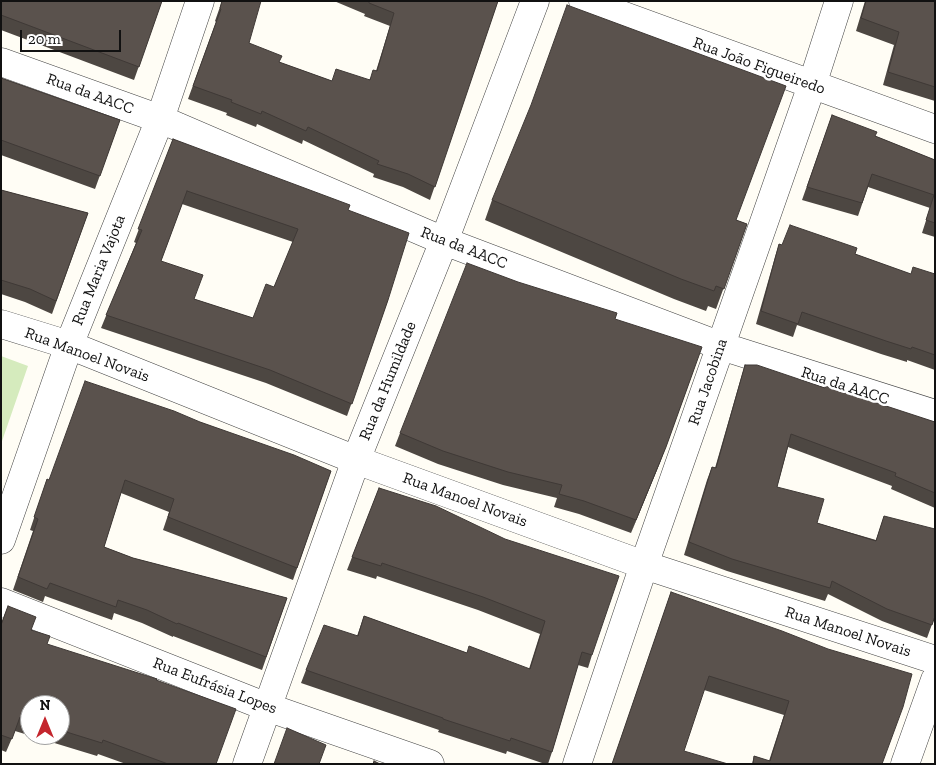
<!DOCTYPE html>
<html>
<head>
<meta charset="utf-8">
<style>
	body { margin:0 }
	#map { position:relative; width:936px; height:765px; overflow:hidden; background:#fffdf5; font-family:"Zilla Slab",serif }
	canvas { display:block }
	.frame { position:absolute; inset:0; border:2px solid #111; pointer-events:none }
	.north { position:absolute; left:20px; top:695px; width:50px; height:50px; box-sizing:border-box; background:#fff; border:1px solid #a0a0a0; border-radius:50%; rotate:0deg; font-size:14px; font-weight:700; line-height:20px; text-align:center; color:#111 }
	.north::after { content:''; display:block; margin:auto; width:18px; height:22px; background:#c4262e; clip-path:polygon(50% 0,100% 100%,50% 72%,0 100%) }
	.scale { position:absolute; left:20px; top:30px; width:101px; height:22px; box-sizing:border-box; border:2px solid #111; border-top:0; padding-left:6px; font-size:15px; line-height:18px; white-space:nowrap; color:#111; -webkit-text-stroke:4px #fff; paint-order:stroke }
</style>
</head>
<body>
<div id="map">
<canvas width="936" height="765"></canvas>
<div class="frame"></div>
<div class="north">N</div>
<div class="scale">20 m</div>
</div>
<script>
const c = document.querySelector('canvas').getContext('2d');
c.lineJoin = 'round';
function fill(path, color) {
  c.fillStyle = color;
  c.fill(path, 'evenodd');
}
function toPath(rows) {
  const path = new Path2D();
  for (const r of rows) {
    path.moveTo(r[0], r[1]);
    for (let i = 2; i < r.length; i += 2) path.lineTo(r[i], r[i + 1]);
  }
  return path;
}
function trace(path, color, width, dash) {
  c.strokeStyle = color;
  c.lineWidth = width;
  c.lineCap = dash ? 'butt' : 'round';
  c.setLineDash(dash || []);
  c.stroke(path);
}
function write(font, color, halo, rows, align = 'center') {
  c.font = font + ' "Zilla Slab",serif';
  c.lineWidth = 5;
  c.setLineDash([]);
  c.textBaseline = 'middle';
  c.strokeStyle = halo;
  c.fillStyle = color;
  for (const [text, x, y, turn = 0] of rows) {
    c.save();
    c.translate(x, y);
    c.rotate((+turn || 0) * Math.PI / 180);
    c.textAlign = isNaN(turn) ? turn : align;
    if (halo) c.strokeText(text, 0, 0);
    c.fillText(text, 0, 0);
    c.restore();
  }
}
fill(toPath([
	[1,356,28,366,1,444]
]), '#d5ebbd');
const minor = toPath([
	[583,1,935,129],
	[1,62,160,119,444,241,721,346,935,414],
	[1,324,69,345,356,460,644,565,935,660],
	[1,540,69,345,160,119,200,1],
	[1,602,267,707,430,764],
	[247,764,356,460,444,241,535,1],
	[577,764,644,565,812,85,839,1],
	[905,764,935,680]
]);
trace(minor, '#444', 29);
trace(minor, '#fff', 28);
fill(toPath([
	[1,1,162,1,134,80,1,30],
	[222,1,249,43,279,62,332,81,369,80,376,71,390,26,364,16,365,14,334,1,498,1,430,200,403,187,373,177,374,174,303,140,302,144,257,124,256,127,226,115,227,113,188,99,216,22,215,21],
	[865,1,935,1,935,101,883,85,894,45,856,31],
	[1,78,120,120,95,189,1,155],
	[832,115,875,136,935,160,935,237,922,233,930,208,868,187,858,216,802,200],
	[173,139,348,210,388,300,347,416,266,383,101,328,136,243,134,242],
	[182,204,293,242,274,287,253,318,194,299,161,261],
	[1,190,88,213,52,314,25,302,1,294],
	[492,200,736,220,747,224,716,309,708,306,706,311,674,299,485,220],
	[779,244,782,245,855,254,910,274,935,274,935,370,907,360,907,362,881,354,797,325,793,337,756,324,775,257],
	[615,319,661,460,631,533,579,514,554,507,557,498,503,485,438,464,395,446,400,433],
	[745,365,825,388,935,422,935,508,891,489,892,486,788,447,777,487,817,523,876,540,884,516,935,616,927,638,882,621,828,594,825,601,727,571,684,555,707,480,712,467,715,468,741,378],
	[200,422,331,471,293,580,163,530,169,512,121,493,104,547,133,558,287,598,262,670,173,636,173,637,142,623,114,613,112,620,45,596,43,602,13,590,33,531,30,530,47,479,49,480],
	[379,488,592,655,588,668,578,665,552,752,548,764,545,764,507,751,506,754,438,732,439,730,301,683,306,670,357,636,364,616,467,653,529,669,540,634,478,610,377,576,376,579,347,570],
	[671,592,882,764,752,764,754,756,769,761,784,715,704,690,612,764],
	[8,606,47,645,156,680,216,764,126,764,98,754,97,756,15,731,6,752,1,750,1,624],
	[30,705,60,705,60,735,30,735]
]), '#4d4742');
fill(toPath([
	[702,347,661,460,631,533,636,520]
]), '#3f3936');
const building = toPath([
	[1,1,162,1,139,67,1,15,1,1],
	[222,1,261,1,249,43,282,56,279,62,332,81,336,69,370,80,373,70,377,71,394,13,369,3,369,1,498,1,435,187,408,174,377,164,379,161,308,127,306,131,262,111,261,114,231,102,232,100,193,86,221,9,220,8,222,1],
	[866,1,935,1,935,87,888,72,899,32,861,18,866,1],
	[567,5,786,86,736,220,747,224,724,289,716,286,714,291,681,279,492,200,531,105,567,5],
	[1,78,120,120,100,176,1,140,1,78],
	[832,115,877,132,875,136,935,160,935,223,926,220,934,195,872,174,862,203,807,187,832,115],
	[173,139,350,205,348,210,409,233,388,300,352,404,270,370,106,315,142,230,138,229,173,139],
	[187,191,298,229,274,287,266,284,253,318,194,299,203,275,161,261,187,191],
	[1,190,88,213,56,301,30,289,1,280,1,190],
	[790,225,857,248,855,254,911,274,913,267,935,274,935,355,912,347,911,349,886,341,802,312,798,324,761,311,779,244,782,245,790,225],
	[467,263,518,282,617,313,615,319,702,347,666,447,636,520,584,501,559,494,562,485,508,472,443,451,400,433,467,263],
	[745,365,757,365,825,388,825,386,935,422,935,493,895,476,896,473,791,434,777,487,824,499,817,523,876,541,884,516,935,529,935,616,932,625,887,609,832,581,830,588,732,559,689,542,712,467,716,468,745,365],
	[85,381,174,411,200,422,294,455,331,471,297,568,168,517,174,499,125,480,104,547,133,558,287,598,266,657,178,623,177,624,147,610,118,600,116,607,50,583,47,589,18,577,38,519,34,517,47,479,49,480,85,381],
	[379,488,436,506,505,539,619,576,592,655,582,652,552,752,511,738,510,741,443,719,443,718,306,670,324,625,358,636,364,616,467,653,469,646,530,669,545,621,483,597,382,563,381,566,352,557,379,488],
	[671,592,782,631,828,649,912,674,903,707,882,764,753,764,754,756,770,761,789,701,709,676,684,751,728,764,612,764,671,592],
	[8,606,36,617,31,630,50,636,47,644,157,679,156,680,236,709,216,764,168,764,103,740,102,743,60,730,60,705,30,705,30,720,20,717,12,739,1,735,1,625,8,606],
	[287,728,326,745,319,764,274,764,287,728],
	[374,761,380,764,373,764,374,761]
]);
fill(building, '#5a524d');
trace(building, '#3f3936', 1);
write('16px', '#111', '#fff', [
	["Rua João Figueiredo",759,66,20],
	["Rua da AACC",90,94,20],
	["Rua da AACC",464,248,21],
	["Rua Maria Vajota",99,270,-68],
	["Rua Manoel Novais",87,355,20],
	["Rua da Humildade",388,381,-68],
	["Rua Jacobina",708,382,-71],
	["Rua da AACC",845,386,18],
	["Rua Manoel Novais",465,500,20],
	["Rua Manoel Novais",848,632,18],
	["Rua Eufrásia Lopes",215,686,21]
]);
</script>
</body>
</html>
